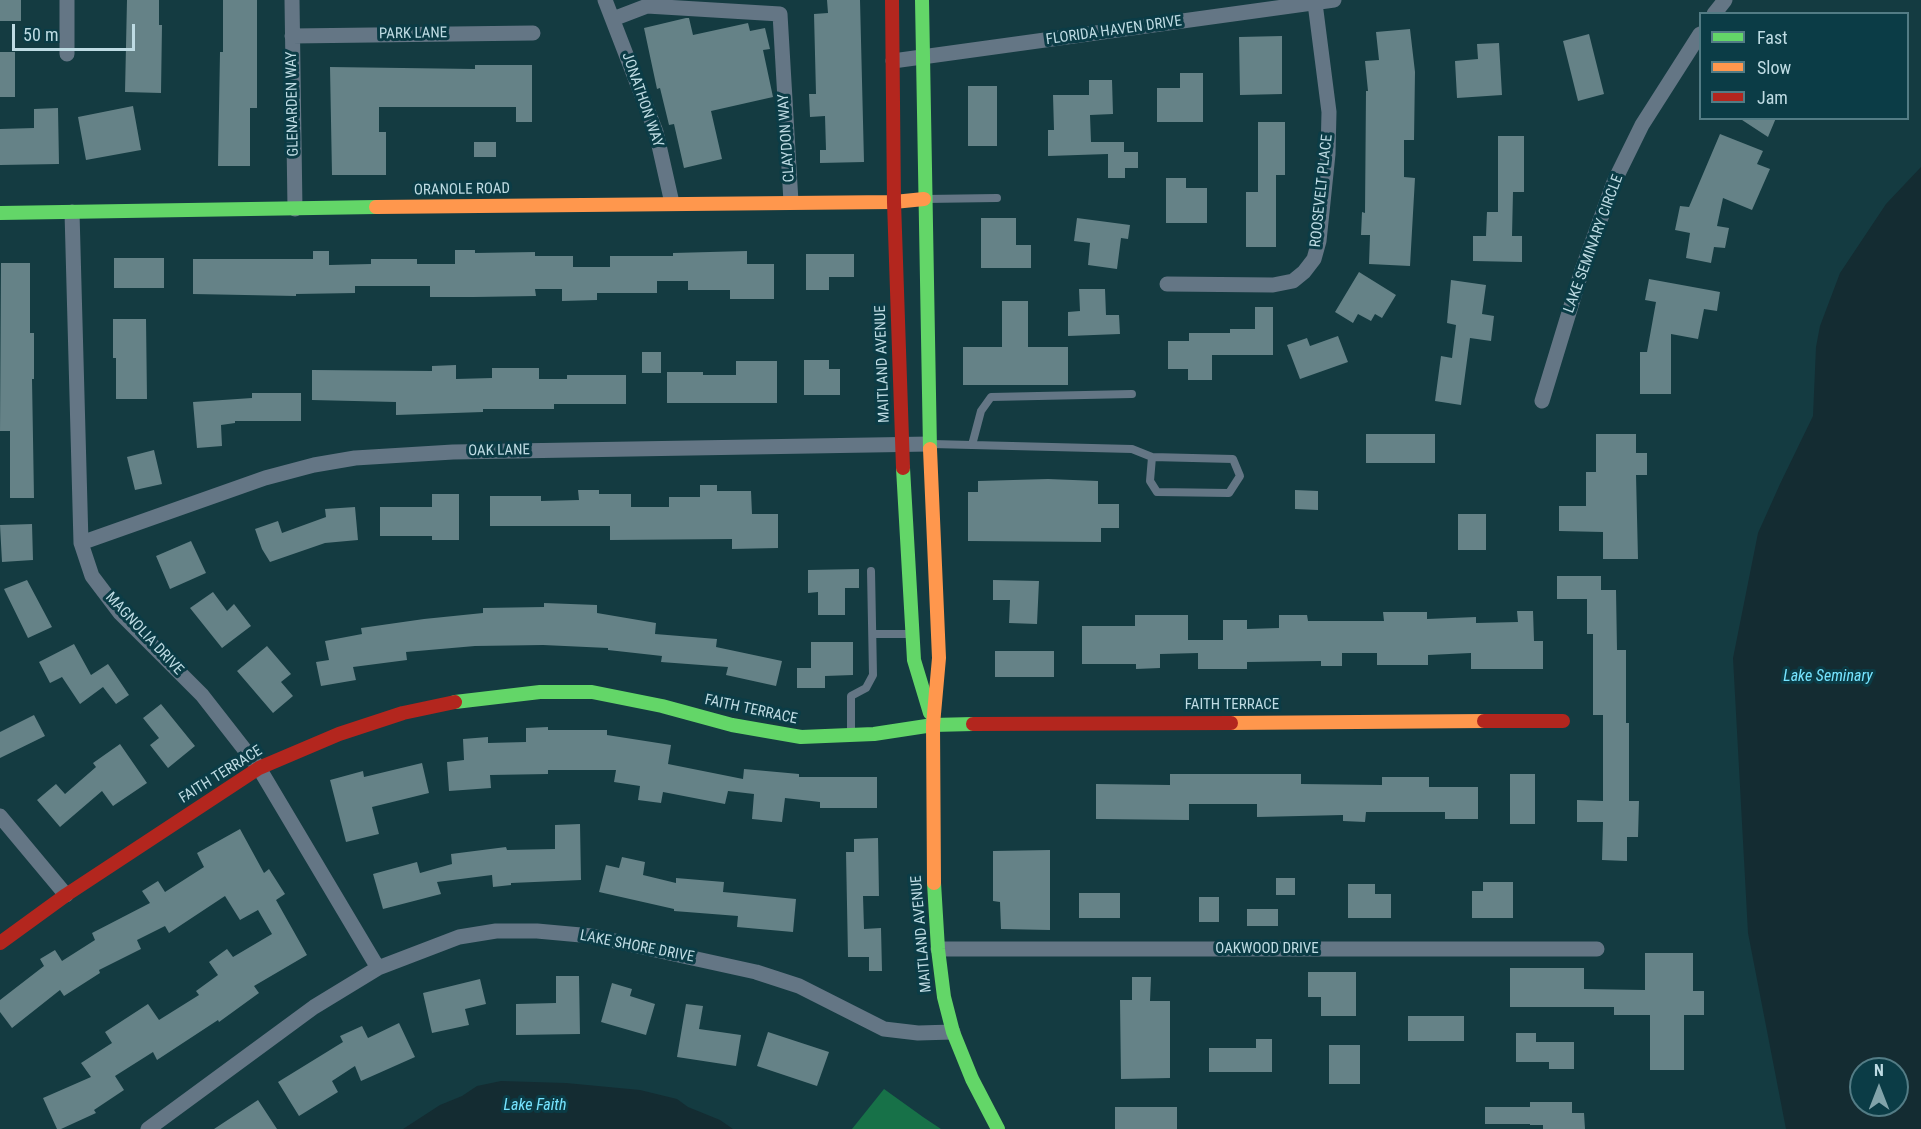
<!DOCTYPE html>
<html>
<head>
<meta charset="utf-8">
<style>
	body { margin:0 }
	#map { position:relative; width:1921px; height:1129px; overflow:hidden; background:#143b41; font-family:"Roboto Condensed",sans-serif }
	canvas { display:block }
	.legend { position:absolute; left:1699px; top:12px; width:210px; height:108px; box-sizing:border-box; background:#0b3c46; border:2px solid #537c85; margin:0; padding:8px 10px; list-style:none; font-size:18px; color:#bedbe3 }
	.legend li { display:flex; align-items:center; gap:12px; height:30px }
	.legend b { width:30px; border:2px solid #537c85 }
	.north { position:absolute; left:1849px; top:1057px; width:60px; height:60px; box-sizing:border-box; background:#0b3c46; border:2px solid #537c85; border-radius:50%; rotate:0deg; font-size:16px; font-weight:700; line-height:24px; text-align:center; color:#bedbe3 }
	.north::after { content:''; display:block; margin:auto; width:21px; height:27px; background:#82a3aa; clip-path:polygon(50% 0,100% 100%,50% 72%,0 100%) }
	.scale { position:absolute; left:12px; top:24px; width:123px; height:27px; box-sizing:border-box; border:3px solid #bedbe3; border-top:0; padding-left:8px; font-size:18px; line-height:21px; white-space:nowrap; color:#bedbe3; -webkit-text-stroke:4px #0b3c46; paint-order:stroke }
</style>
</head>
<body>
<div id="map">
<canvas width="1921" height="1129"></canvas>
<ul class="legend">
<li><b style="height:8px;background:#63d668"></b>Fast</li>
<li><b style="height:8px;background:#ff974d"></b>Slow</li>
<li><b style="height:8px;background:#b3261e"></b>Jam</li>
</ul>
<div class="north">N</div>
<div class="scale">50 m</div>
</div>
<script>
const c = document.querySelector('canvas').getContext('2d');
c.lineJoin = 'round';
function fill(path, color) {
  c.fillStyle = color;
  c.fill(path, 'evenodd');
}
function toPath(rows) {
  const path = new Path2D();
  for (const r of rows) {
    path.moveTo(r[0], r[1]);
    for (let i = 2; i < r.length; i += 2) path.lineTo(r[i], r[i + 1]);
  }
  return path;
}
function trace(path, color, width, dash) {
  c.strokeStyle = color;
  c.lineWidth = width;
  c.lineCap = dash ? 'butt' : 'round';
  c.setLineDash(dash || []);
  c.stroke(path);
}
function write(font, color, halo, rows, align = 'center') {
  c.font = font + ' "Roboto Condensed",sans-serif';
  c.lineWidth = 6;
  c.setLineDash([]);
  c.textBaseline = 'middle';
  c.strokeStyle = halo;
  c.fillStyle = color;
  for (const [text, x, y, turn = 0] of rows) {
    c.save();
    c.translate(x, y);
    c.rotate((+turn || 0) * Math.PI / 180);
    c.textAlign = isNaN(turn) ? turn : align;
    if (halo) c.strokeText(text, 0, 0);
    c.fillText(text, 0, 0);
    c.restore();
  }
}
fill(toPath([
	[884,1089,923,1117,941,1129,852,1129]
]), '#177148');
fill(toPath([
	[1921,167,1921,1129,1786,1129,1748,933,1733,658,1758,533,1780,484,1813,416,1816,347,1820,326,1840,273,1886,204],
	[1861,1069,1897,1069,1897,1105,1861,1105],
	[501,1081,566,1083,640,1090,677,1099,688,1107,720,1120,733,1129,403,1129,440,1105,462,1096,477,1086]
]), '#142c32');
fill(toPath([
	[0,0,21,0,21,21,0,21],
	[127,0,159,0,159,25,162,25,161,93,125,92],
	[223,0,257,0,257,108,250,108,250,166,218,166,220,52,223,52],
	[827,0,860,0,864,162,820,163,820,150,826,150,825,116,810,117,809,94,816,94,814,14,828,13],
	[686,18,689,18,693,35,748,23,750,31,765,28,770,49,763,50,773,97,711,111,722,159,684,168,674,124,669,125,660,88,657,89,644,28],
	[1410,29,1415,72,1414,140,1404,140,1404,177,1415,178,1410,266,1369,264,1370,235,1361,235,1362,212,1365,213,1366,91,1368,91,1365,61,1379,60,1376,32],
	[1589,34,1604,94,1578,101,1563,41],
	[1282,36,1282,94,1240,95,1239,37],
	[1499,43,1502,95,1457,98,1455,61,1478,59,1477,44],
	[0,52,15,52,15,97,0,97],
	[475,65,532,65,532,122,516,122,516,107,379,107,379,132,386,132,386,175,332,175,330,67,475,69],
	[1180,73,1203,73,1203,122,1157,122,1157,88,1180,88],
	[1089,80,1112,80,1113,114,1090,115,1091,142,1124,142,1124,152,1138,152,1138,168,1125,168,1125,178,1108,178,1108,154,1048,156,1048,130,1054,130,1053,95,1089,95],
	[968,86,997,86,997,146,968,146],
	[133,106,141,150,86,160,78,117],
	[58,108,59,164,0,165,0,129,34,128,34,109],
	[1739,118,1776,118,1768,137],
	[1258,122,1285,122,1285,175,1276,175,1276,247,1246,247,1246,192,1258,192],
	[1720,134,1763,151,1757,164,1770,169,1752,210,1723,198,1717,226,1729,228,1725,248,1714,247,1711,263,1686,258,1690,233,1675,230,1680,206,1689,207],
	[1498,136,1524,136,1524,192,1513,192,1512,236,1522,236,1522,262,1473,261,1473,236,1486,236,1487,212,1498,212],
	[474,142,496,142,496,157,474,157],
	[1166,178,1186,178,1186,188,1207,188,1207,223,1166,223],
	[981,218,1016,218,1016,245,1031,245,1031,268,981,268],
	[1077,218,1130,225,1128,239,1121,238,1117,269,1088,265,1090,243,1074,241],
	[455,250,475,250,475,253,535,252,535,256,573,256,573,267,610,267,610,256,673,256,673,253,747,251,747,264,774,264,774,299,730,299,730,290,688,290,688,281,657,281,657,293,597,293,597,300,562,301,562,289,535,289,536,296,474,297,430,297,430,286,355,286,355,293,296,294,296,296,193,294,193,259,313,259,313,251,329,251,329,265,371,264,371,259,417,259,417,264,455,264],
	[806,254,854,254,854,277,829,277,829,290,806,290],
	[114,258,164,258,164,288,114,288],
	[1,263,30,263,30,333,34,333,34,379,32,379,34,498,10,498,10,431,0,431],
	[1359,272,1396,295,1382,318,1375,314,1371,321,1358,314,1353,323,1335,312],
	[1649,279,1720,292,1717,311,1704,309,1698,339,1671,334,1671,394,1640,394,1640,352,1647,352,1656,302,1645,300],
	[1451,280,1486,285,1482,314,1494,316,1491,341,1470,338,1461,405,1435,401,1441,356,1452,358,1456,325,1447,323],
	[1079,289,1105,289,1106,315,1119,315,1120,334,1068,336,1068,312,1080,311],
	[1002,301,1028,301,1028,347,1068,347,1068,385,963,385,963,347,1002,347],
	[1255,307,1273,307,1273,355,1212,355,1212,380,1188,380,1188,369,1168,369,1168,341,1189,341,1189,333,1230,333,1230,329,1255,329],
	[113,319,146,319,147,399,116,399,116,358,113,358],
	[1338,336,1348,362,1300,379,1287,345,1307,338,1310,346],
	[642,352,661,352,661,373,642,373],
	[804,360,829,360,829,369,840,369,840,395,804,395],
	[736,361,777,361,777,403,667,403,667,372,703,372,703,375,736,375],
	[456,365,456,379,492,378,492,368,539,368,539,379,567,379,567,375,626,375,626,404,554,404,554,409,483,409,483,412,396,415,396,402,312,400,312,370,432,371,432,366],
	[252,393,301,393,301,421,235,421,235,423,221,425,222,446,197,448,193,402,252,398],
	[1366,434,1435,434,1435,463,1366,463],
	[1596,434,1636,434,1636,453,1647,453,1647,475,1636,475,1638,559,1603,559,1603,532,1559,531,1559,506,1586,506,1586,472,1596,472],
	[154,450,162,484,135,490,127,457],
	[1048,479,1098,481,1098,504,1119,504,1119,528,1101,528,1101,542,968,541,968,492,978,492,978,481],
	[700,485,717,485,717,491,751,491,752,514,778,514,778,548,732,549,732,539,610,540,610,526,490,526,490,496,541,496,541,501,579,500,578,490,599,490,599,494,631,494,631,507,669,507,669,497,700,497],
	[1295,490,1318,491,1318,510,1295,509],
	[432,494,459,494,459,540,432,540,432,536,380,536,380,507,432,507],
	[355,507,358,540,325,543,270,562,262,549,255,529,278,521,282,533,326,517,325,509],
	[1458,514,1486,514,1486,550,1458,550],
	[32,524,33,560,2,562,0,525],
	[191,541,206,573,170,589,156,556],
	[859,569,859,588,845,588,845,615,818,615,818,592,808,593,808,570],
	[1557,576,1601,576,1601,590,1616,590,1617,650,1626,650,1626,723,1629,723,1629,801,1639,801,1638,837,1627,837,1627,861,1602,860,1603,822,1577,822,1577,800,1603,801,1603,715,1593,715,1593,634,1587,634,1587,599,1557,599],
	[27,580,52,627,28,638,4,589],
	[993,580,1039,581,1037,624,1009,623,1010,600,993,600],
	[213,592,227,611,234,604,251,626,222,648,190,608],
	[544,603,597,605,597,613,656,623,655,634,717,639,716,647,782,661,776,686,726,675,728,667,661,662,662,656,608,650,608,648,543,645,475,646,406,652,407,660,353,667,356,680,321,686,316,662,329,660,325,641,362,634,361,628,424,619,483,613,483,608,544,607],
	[1517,611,1533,611,1534,641,1543,641,1543,669,1471,669,1471,653,1428,655,1428,665,1377,665,1377,653,1342,653,1342,666,1321,666,1321,661,1247,662,1247,669,1198,669,1198,653,1160,654,1160,668,1136,669,1136,664,1082,664,1082,626,1135,626,1135,615,1188,615,1188,640,1223,640,1223,620,1247,620,1247,629,1279,628,1279,615,1307,615,1308,621,1384,621,1383,612,1427,612,1427,619,1476,617,1476,623,1518,622],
	[811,642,853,642,853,675,825,676,825,688,797,688,797,668,811,668],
	[74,644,91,675,108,664,129,695,116,704,103,687,80,704,62,677,50,683,39,662],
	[267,646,291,674,281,682,293,696,273,713,237,671],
	[995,651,1054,651,1054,677,995,677],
	[161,704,195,746,168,768,150,745,159,738,143,718],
	[34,715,45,736,0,758,0,732],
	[548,727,548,730,607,730,607,735,671,745,668,764,743,779,744,769,799,774,799,777,877,777,877,808,820,808,820,802,785,798,782,822,752,819,754,794,728,791,725,804,663,792,661,803,638,800,640,786,614,782,616,770,548,770,548,774,490,775,491,788,449,791,447,762,464,760,463,739,488,737,488,743,526,742,526,728],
	[120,744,147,783,113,806,102,791,60,827,37,800,56,784,65,794,96,767,93,763],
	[422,763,429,793,372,807,379,834,346,842,330,780,363,771,364,777],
	[1170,774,1301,774,1301,784,1382,785,1382,777,1429,777,1429,787,1478,787,1478,819,1445,819,1445,812,1366,812,1365,822,1343,821,1343,815,1257,817,1257,804,1189,804,1189,820,1096,819,1096,784,1170,785],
	[1510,774,1535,774,1535,824,1510,824],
	[580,824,581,880,511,883,511,885,493,887,492,875,437,882,441,894,383,909,373,874,417,862,420,873,452,864,451,854,506,847,507,850,555,849,555,825],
	[240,829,264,873,269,869,285,894,276,900,307,955,254,986,259,993,219,1022,218,1020,157,1060,153,1052,115,1076,124,1090,94,1110,96,1113,61,1129,57,1129,43,1098,91,1077,81,1063,112,1043,105,1032,148,1004,159,1020,199,995,196,991,218,975,209,962,227,949,233,957,272,934,258,910,240,920,225,896,169,933,165,926,137,940,141,949,99,970,100,973,64,996,60,990,12,1028,0,1012,0,1000,44,966,40,959,55,950,62,961,95,940,92,933,150,903,142,891,158,881,165,892,204,867,197,853],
	[878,838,879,896,863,896,864,929,881,928,882,971,869,971,869,957,848,957,846,852,854,852,854,839],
	[1050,850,1050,930,1001,929,1000,902,993,901,993,851],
	[622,857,645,862,643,875,676,883,676,878,724,882,723,892,796,899,793,932,737,927,738,916,674,911,674,909,599,892,606,865,619,868],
	[1276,878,1295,878,1295,895,1276,895],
	[1483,882,1513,882,1513,918,1472,918,1472,891,1483,891],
	[1348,884,1375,884,1375,894,1391,894,1391,918,1348,918],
	[1079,893,1120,893,1120,918,1079,918],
	[1199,897,1219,897,1219,922,1199,922],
	[1247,909,1278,909,1278,926,1247,926],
	[1645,953,1693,953,1693,991,1704,991,1704,1015,1684,1015,1684,1070,1650,1070,1650,1015,1614,1015,1614,1007,1510,1007,1510,968,1584,968,1584,989,1645,990],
	[1308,972,1356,972,1356,1016,1321,1016,1321,997,1308,997],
	[556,976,579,976,580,1034,516,1035,516,1004,556,1003],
	[1132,977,1151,977,1150,1001,1170,1001,1170,1078,1121,1079,1120,1000,1132,1000],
	[480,979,486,1004,465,1009,469,1025,432,1033,423,993],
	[612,983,632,989,630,996,655,1004,646,1035,601,1022],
	[686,1004,703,1006,699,1029,741,1035,736,1066,677,1057],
	[1408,1016,1464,1016,1464,1041,1408,1041],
	[399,1023,415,1057,361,1081,355,1066,332,1081,338,1092,299,1116,278,1082,343,1042,340,1036,362,1026,368,1038],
	[768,1032,829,1052,817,1086,757,1066],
	[1516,1033,1536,1033,1536,1042,1574,1042,1574,1069,1549,1069,1549,1062,1516,1062],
	[1256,1039,1272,1039,1272,1072,1209,1072,1209,1048,1256,1048],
	[1329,1045,1360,1045,1360,1084,1329,1084],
	[258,1100,277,1129,214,1129],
	[1530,1102,1572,1102,1572,1113,1584,1113,1585,1129,1543,1129,1543,1125,1530,1125,1530,1124,1485,1124,1485,1107,1530,1107],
	[1115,1107,1177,1107,1177,1129,1115,1129]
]), '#658287');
trace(toPath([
	[925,199,997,198],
	[932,444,1132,449,1152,457,1233,459,1240,476,1229,493,1157,492,1150,481,1152,457],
	[972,445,981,411,991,397,1132,394],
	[873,634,910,634],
	[851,733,851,696,866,688,873,675,871,571]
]), '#647685', 8);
trace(toPath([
	[67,0,67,54],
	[292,0,295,209],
	[605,0,656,132,672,203],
	[1714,14,1725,0],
	[613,19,647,6,780,14,791,202],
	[292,36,533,33],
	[893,61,1334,0],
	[72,212,81,543,92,576,120,613,202,695,259,768,378,968],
	[1167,284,1273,285,1293,281,1304,272,1314,259,1319,241,1328,154,1329,112,1315,3],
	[1542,401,1582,270,1614,182,1642,125,1700,34],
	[81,543,265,478,314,465,355,458,453,452,930,444],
	[0,816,66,895],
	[938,949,1597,949],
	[148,1129,314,1007,378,968,459,937,496,931,537,931,592,936,756,972,799,986,884,1029,918,1033,953,1032]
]), '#647685', 15);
trace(toPath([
	[922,0,930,449],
	[0,213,376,207],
	[903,468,914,660,930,713],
	[455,702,540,692,592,692,662,706,732,725,801,737,874,734,933,725,973,724],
	[934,883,938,949,944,997,953,1032,972,1079,998,1129]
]), '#63d668', 14);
trace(toPath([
	[376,207,894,202,924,199],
	[930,449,939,658,933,725,934,883],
	[1231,723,1484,721]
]), '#ff974d', 14);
trace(toPath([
	[892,0,894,202,903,468],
	[1484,721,1563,721],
	[973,724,1231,723],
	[0,943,66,895,259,768,339,734,403,713,455,702]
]), '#b3261e', 14);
write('15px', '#bedbe3', '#0b3c46', [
	["FLORIDA HAVEN DRIVE",1114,31,-8],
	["PARK LANE",413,34,-1],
	["JONATHON WAY",642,100,71],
	["GLENARDEN WAY",293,104,-91],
	["CLAYDON WAY",787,138,-94],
	["ORANOLE ROAD",462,190,-1],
	["ROOSEVELT PLACE",1322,191,-84],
	["LAKE SEMINARY CIRCLE",1594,244,-70],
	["MAITLAND AVENUE",883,364,-92],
	["OAK LANE",499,451,-1],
	["MAGNOLIA DRIVE",144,634,47],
	["FAITH TERRACE",1232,705],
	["FAITH TERRACE",751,710,12],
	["FAITH TERRACE",221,775,-32],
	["MAITLAND AVENUE",922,934,-95],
	["LAKE SHORE DRIVE",637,947,11],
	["OAKWOOD DRIVE",1267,949]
]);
write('italic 16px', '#76e4ff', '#0b3c46', [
	["Lake Seminary",1828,677],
	["Lake Faith",535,1106]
]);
</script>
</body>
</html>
